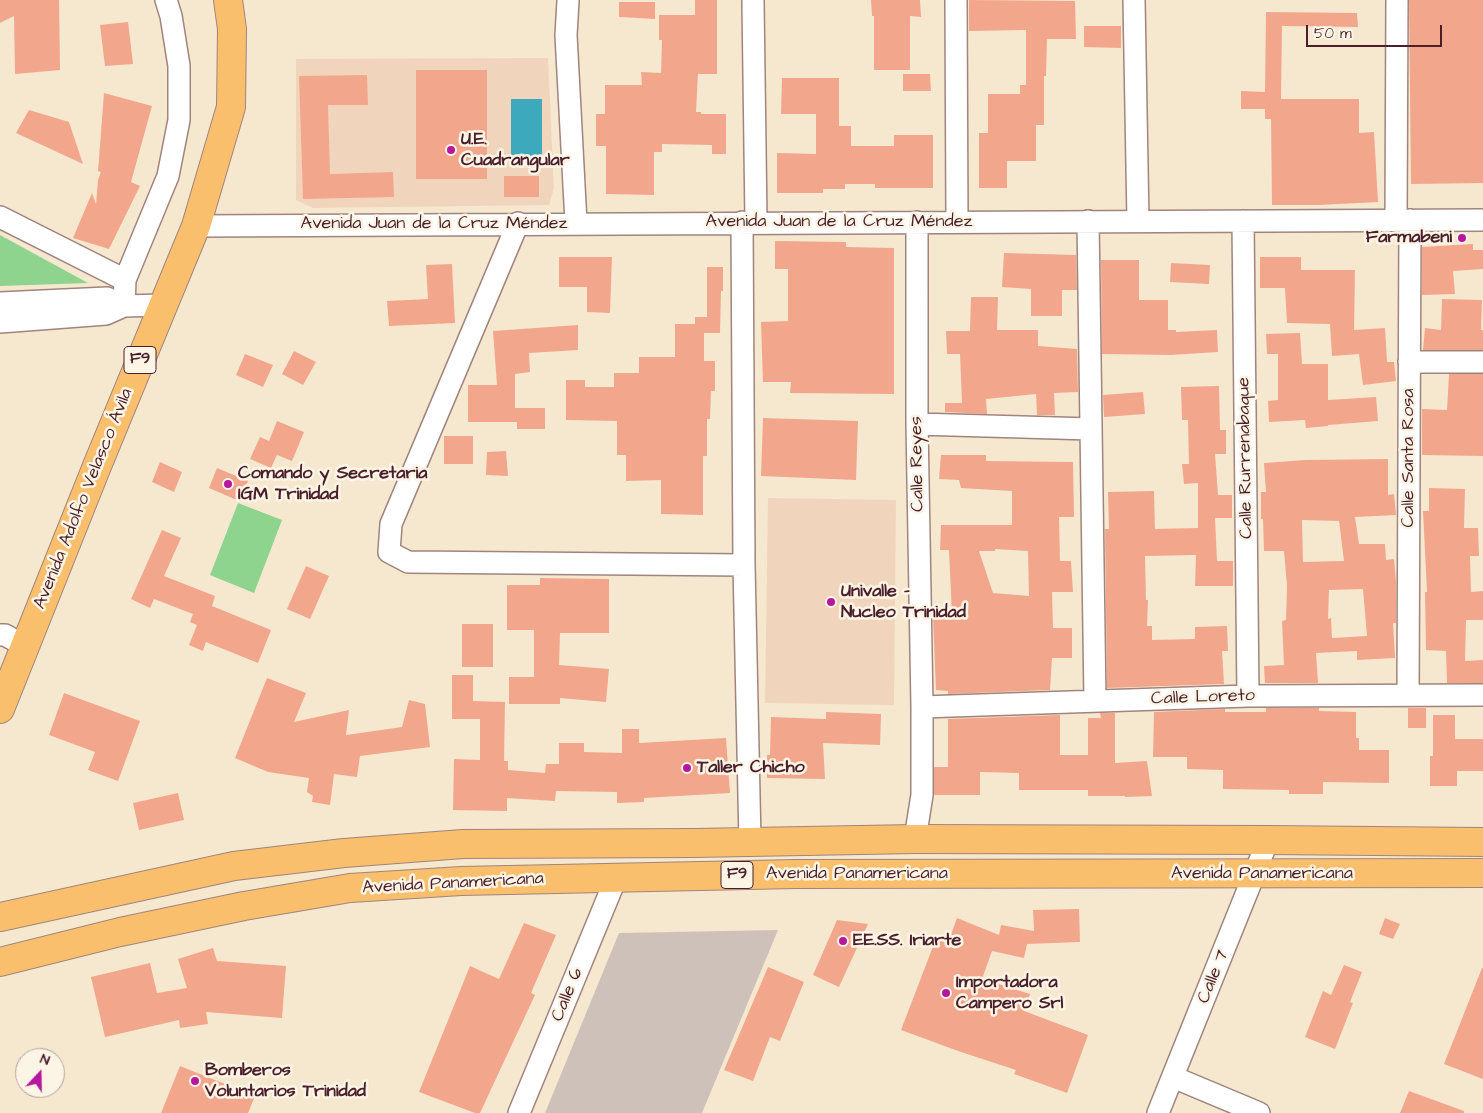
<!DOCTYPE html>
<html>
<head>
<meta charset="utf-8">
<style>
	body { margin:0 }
	#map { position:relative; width:1483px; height:1113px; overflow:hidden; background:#f5e8cf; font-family:"Architects Daughter",sans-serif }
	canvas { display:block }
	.north { position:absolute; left:15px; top:1048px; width:50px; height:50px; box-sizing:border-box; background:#fcf5e5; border:1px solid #b59f9b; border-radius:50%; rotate:21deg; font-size:14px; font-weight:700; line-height:20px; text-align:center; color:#4a1f2b }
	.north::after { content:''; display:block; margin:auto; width:18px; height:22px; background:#b5179e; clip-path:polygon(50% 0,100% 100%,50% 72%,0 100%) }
	.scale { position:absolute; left:1306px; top:25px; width:136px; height:22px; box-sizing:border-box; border:2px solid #4a1f2b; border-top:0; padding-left:6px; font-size:15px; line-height:18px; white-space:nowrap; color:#4a1f2b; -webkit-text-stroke:4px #fcf5e5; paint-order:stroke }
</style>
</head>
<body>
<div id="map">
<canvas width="1483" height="1113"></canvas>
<div class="north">N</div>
<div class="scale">50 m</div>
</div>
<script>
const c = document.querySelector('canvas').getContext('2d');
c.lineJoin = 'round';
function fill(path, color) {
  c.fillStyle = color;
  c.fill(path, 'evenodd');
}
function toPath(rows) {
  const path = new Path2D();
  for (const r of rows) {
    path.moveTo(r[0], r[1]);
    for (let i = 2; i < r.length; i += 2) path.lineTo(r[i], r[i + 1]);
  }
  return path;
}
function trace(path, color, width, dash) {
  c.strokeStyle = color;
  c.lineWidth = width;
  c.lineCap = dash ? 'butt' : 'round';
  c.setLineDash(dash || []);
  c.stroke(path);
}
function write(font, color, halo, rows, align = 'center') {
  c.font = font + ' "Architects Daughter",sans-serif';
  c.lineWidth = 5;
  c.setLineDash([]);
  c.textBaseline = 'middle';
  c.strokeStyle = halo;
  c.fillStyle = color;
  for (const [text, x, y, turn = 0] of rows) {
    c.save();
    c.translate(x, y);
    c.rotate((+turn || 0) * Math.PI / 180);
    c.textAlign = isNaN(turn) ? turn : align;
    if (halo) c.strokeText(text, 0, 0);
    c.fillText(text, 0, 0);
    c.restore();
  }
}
fill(toPath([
	[548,58,554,188,549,205,313,208,296,200,296,59],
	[768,498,896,500,894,705,765,703]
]), '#f0d5bc');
fill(toPath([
	[778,930,702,1113,545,1113,619,933]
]), '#cec1b9');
fill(toPath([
	[0,235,88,283,0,286],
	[238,503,282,520,254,593,210,575]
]), '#8ed48f');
fill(toPath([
	[511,99,542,99,542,164,511,164]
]), '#3da9bd');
fill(toPath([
	[0,0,59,0,60,70,15,74,14,16,0,23],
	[695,0,717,0,717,74,698,74,696,112,701,112,701,114,726,114,726,154,712,154,712,145,662,144,662,152,654,152,654,195,606,194,606,146,596,146,596,114,605,114,605,85,642,85,641,72,661,73,662,40,659,40,659,15,695,15],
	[871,0,920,0,921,17,910,16,910,70,874,70,874,16,872,16],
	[969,0,1075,1,1076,39,1047,39,1046,76,1044,76,1044,125,1036,125,1036,161,1007,161,1007,188,979,188,979,133,988,133,988,94,1020,94,1020,85,1026,85,1026,30,969,31],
	[1409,0,1483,0,1483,183,1411,184],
	[619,2,655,2,655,19,619,17],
	[1266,12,1357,13,1358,27,1282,26,1281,99,1359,99,1359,133,1374,132,1378,202,1318,205,1272,205,1271,119,1265,119,1265,109,1241,109,1241,91,1265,92],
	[128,22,133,64,105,66,100,25],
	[1084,26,1121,26,1121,48,1084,47],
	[416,70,487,70,487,179,416,179],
	[903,74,930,74,931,91,903,91],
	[367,75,368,105,328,105,330,174,393,172,394,197,303,199,299,76],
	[782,78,839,78,839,126,851,126,851,146,894,146,894,135,933,135,933,188,875,188,875,184,845,184,845,189,823,189,823,193,777,193,777,153,816,154,816,114,781,114],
	[104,93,152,106,131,182,140,186,109,249,73,238,92,193,96,204,98,180,101,172,98,171],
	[29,110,69,122,83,164,16,133],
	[504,176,539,176,539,197,504,197],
	[775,241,846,242,846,247,894,248,894,394,790,393,791,382,763,382,761,322,788,321,788,269,775,269],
	[1473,244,1473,250,1483,250,1483,269,1453,271,1455,294,1422,295,1422,247],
	[1004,253,1076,255,1077,290,1062,290,1062,316,1031,316,1031,289,1002,287],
	[559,257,612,257,610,313,587,312,587,287,559,287],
	[1260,257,1301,257,1301,270,1355,270,1354,330,1385,328,1387,362,1394,362,1396,381,1363,385,1359,354,1332,356,1330,324,1287,323,1285,288,1260,288],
	[1101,260,1139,260,1139,300,1168,300,1168,330,1176,330,1176,332,1217,330,1218,352,1171,355,1102,354],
	[1171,263,1210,265,1209,284,1170,282],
	[452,264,455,323,389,326,387,301,428,299,426,265],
	[707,267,723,267,723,291,721,291,720,333,704,333,704,361,715,361,715,391,711,391,710,419,707,419,707,456,703,456,703,515,661,514,661,480,626,481,626,455,617,455,617,421,566,420,566,380,585,380,585,387,614,387,614,373,639,373,639,357,675,357,675,324,695,324,695,317,707,317],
	[971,297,998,297,997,330,1038,330,1038,346,1077,349,1078,392,1054,393,1055,415,1037,415,1036,394,986,399,987,414,945,412,945,403,962,403,960,354,947,354,946,331,970,331],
	[1442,299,1482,300,1481,330,1483,330,1483,350,1423,350,1425,328,1441,330],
	[578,325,578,350,529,353,530,372,515,374,515,408,545,408,545,429,517,429,517,422,468,422,468,385,497,385,493,331],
	[1300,333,1302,364,1328,364,1328,400,1376,397,1378,421,1328,425,1328,426,1306,428,1305,420,1269,422,1268,401,1278,400,1278,354,1267,354,1266,334],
	[294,351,316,362,303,385,282,374],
	[245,354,273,365,263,387,236,375],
	[1449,374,1483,374,1483,456,1422,455,1422,409,1447,410],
	[1219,386,1220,430,1226,430,1226,454,1215,454,1218,495,1232,495,1232,518,1215,518,1217,561,1233,561,1233,586,1195,586,1196,555,1145,556,1146,600,1148,600,1147,626,1152,626,1152,640,1195,639,1195,627,1227,626,1228,651,1222,651,1224,684,1107,688,1105,529,1109,529,1108,492,1154,491,1155,529,1198,528,1198,483,1184,484,1182,464,1189,464,1188,420,1182,420,1181,387],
	[1143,392,1145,414,1104,417,1103,395],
	[763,418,858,421,856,480,761,476],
	[277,421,304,432,292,461,277,455,271,468,250,459,260,437,269,441],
	[444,436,473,436,473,464,444,464],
	[506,451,508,476,486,475,487,452],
	[941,455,986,455,986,461,1073,462,1074,517,1059,517,1060,561,1071,561,1073,592,1052,592,1053,628,1072,628,1072,658,1052,658,1050,690,948,694,948,691,936,690,933,616,952,616,949,550,940,550,941,525,1012,525,1012,491,961,488,959,480,939,479],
	[995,549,1028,551,1029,596,993,593,979,551,995,551],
	[1388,459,1388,495,1394,494,1396,515,1355,517,1359,544,1385,544,1386,560,1394,559,1396,582,1396,623,1393,623,1395,658,1357,660,1357,651,1316,653,1318,683,1265,683,1264,666,1284,665,1282,621,1286,620,1287,586,1284,551,1264,551,1263,519,1261,519,1261,492,1266,492,1264,463,1305,460],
	[1302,520,1339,521,1344,561,1303,562],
	[1363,589,1367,636,1332,638,1331,618,1328,619,1329,590],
	[160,462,182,472,174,492,152,482],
	[217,468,248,481,239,501,209,488],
	[1429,488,1465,489,1464,528,1478,528,1479,556,1470,556,1471,592,1483,591,1483,620,1466,620,1465,661,1483,660,1483,683,1447,683,1446,651,1426,650,1425,592,1427,592,1423,511,1429,511],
	[162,530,181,538,164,576,215,596,212,606,271,630,258,663,206,642,203,651,189,645,197,625,190,622,193,614,154,599,150,608,131,599],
	[306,566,329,576,310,619,287,609],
	[540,578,609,579,609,633,560,633,559,665,609,669,606,702,560,698,560,704,509,704,509,677,534,677,534,630,507,630,507,585,540,585],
	[462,624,493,624,493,667,462,667],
	[452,675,473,675,473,701,505,702,504,761,508,761,508,770,545,773,546,764,559,764,559,743,584,743,584,752,622,753,622,729,639,729,639,743,726,738,730,793,644,798,644,802,617,803,617,792,556,791,555,801,507,798,507,811,453,810,454,759,480,760,480,719,452,719],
	[267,678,306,693,294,722,349,710,346,735,402,727,409,700,425,704,430,747,360,756,357,777,334,774,330,805,312,802,313,796,307,792,309,778,268,772,235,758],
	[64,693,140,721,118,781,88,770,95,752,49,735],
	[1266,708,1319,708,1319,711,1356,712,1356,738,1359,738,1359,750,1389,750,1389,783,1323,782,1323,794,1289,794,1289,790,1223,789,1223,770,1187,769,1187,757,1153,757,1154,712,1225,709,1225,712,1266,712],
	[1408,708,1426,708,1426,728,1408,728],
	[826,712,881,714,880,745,823,743,825,779,767,778,767,755,770,755,771,717,826,719],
	[1100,713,1115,713,1115,763,1147,761,1152,796,1125,797,1125,796,1088,796,1088,790,1019,790,1019,773,980,772,980,795,934,795,934,767,948,767,948,719,1060,715,1060,755,1088,755,1088,718,1101,718],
	[1433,715,1455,715,1455,739,1483,739,1483,771,1457,771,1457,786,1430,786,1430,756,1433,756],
	[178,793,184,820,139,830,133,803],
	[1079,909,1080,942,1027,944,1024,958,992,951,982,979,1030,994,1024,1011,1088,1035,1067,1093,1014,1074,1016,1070,961,1052,901,1030,937,936,949,940,957,918,999,935,1001,925,1034,931,1033,910],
	[1385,918,1400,924,1393,939,1379,934],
	[837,920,868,924,839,987,813,975],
	[524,923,556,935,531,993,535,995,480,1113,475,1113,419,1092,470,966,499,979],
	[213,948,217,961,286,966,282,1018,206,1012,208,1024,180,1028,179,1020,105,1037,91,977,150,963,157,993,187,988,178,959],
	[1344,965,1362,972,1350,1002,1353,1003,1335,1049,1305,1037,1323,991,1331,995],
	[768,967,804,982,780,1041,770,1037,753,1081,724,1070],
	[1482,968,1483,968,1483,1079,1444,1064],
	[180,1066,255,1096,248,1113,161,1113],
	[1409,1091,1464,1111,1464,1113,1400,1113]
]), '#f2a78d');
const minor = toPath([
	[956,0,957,222],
	[1134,0,1138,221],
	[568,1,566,35,576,223],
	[753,1,756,222],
	[0,217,125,280,124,306],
	[1396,220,1397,0],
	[1088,221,1095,701],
	[1243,221,1248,696],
	[742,222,744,565,750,842],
	[518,223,391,524,389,552,408,562,744,565],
	[196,226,1483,220],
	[125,280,168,176,179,120,179,66,171,16,166,0],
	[0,303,107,298,124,306],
	[0,322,106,314,124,306,162,305],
	[1409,362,1483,362],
	[917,424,1091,429],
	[0,635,5,635,25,646],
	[1408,695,1410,220],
	[922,707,1248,696,1483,695],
	[915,839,922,795,922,707,917,424,917,222],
	[1173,1077,1259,1113],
	[519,1113,616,878],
	[1158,1113,1268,840]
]);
const highway = toPath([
	[0,709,97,466,196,226,231,107,232,29,228,0],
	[0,917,234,866,344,853,463,844,694,843,915,839,1268,840,1483,842],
	[0,962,120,932,244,906,350,888,461,881,796,874,1483,873]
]);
trace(minor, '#a0847d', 24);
trace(highway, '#a0847d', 30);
trace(minor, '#fff', 21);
trace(highway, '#f9bf6d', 28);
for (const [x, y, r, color] of [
	[451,150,5,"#b5179e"],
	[1462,238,5,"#b5179e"],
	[228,484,5,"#b5179e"],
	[831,602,5,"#b5179e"],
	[687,768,5,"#b5179e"],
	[843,941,5,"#b5179e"],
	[946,993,5,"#b5179e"],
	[195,1081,5,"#b5179e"]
]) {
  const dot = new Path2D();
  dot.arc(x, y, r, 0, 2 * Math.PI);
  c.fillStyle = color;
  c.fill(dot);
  trace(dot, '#fcf5e5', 2);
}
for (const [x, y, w] of [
	[140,360,32],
	[737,875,32]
]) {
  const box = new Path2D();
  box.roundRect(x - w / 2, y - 13.5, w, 27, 4);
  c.fillStyle = '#fcf5e5';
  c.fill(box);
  trace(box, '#4a1f2b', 1);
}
write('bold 16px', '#4a1f2b', null, [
	["F9",140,360],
	["F9",737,875]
]);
write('bold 18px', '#4a1f2b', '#fcf5e5', [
	["U.E.",461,140],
	["Cuadrangular",461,161],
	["Farmabeni",1452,238,"right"],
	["Comando y Secretaria",238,474],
	["IGM Trinidad",238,495],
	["Univalle -",841,592],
	["Nucleo Trinidad",841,613],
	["Taller Chicho",697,768],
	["EE.SS. Iriarte",853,941],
	["Importadora",956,983],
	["Campero Srl",956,1004],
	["Bomberos",205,1071],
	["Voluntarios Trinidad",205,1092]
], 'left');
write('18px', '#4a1f2b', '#fcf5e5', [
	["Avenida Juan de la Cruz Méndez",839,222],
	["Avenida Juan de la Cruz Méndez",434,224],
	["Calle Rurrenabaque",1246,458,-91],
	["Calle Santa Rosa",1409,458,-90],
	["Calle Reyes",918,464,-91],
	["Avenida Adolfo Velasco Ávila",84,499,-68],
	["Calle Loreto",1203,698,-2],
	["Avenida Panamericana",857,874],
	["Avenida Panamericana",1262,874],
	["Avenida Panamericana",453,884,-3],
	["Calle 7",1214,977,-68],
	["Calle 6",568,995,-68]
]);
</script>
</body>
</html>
